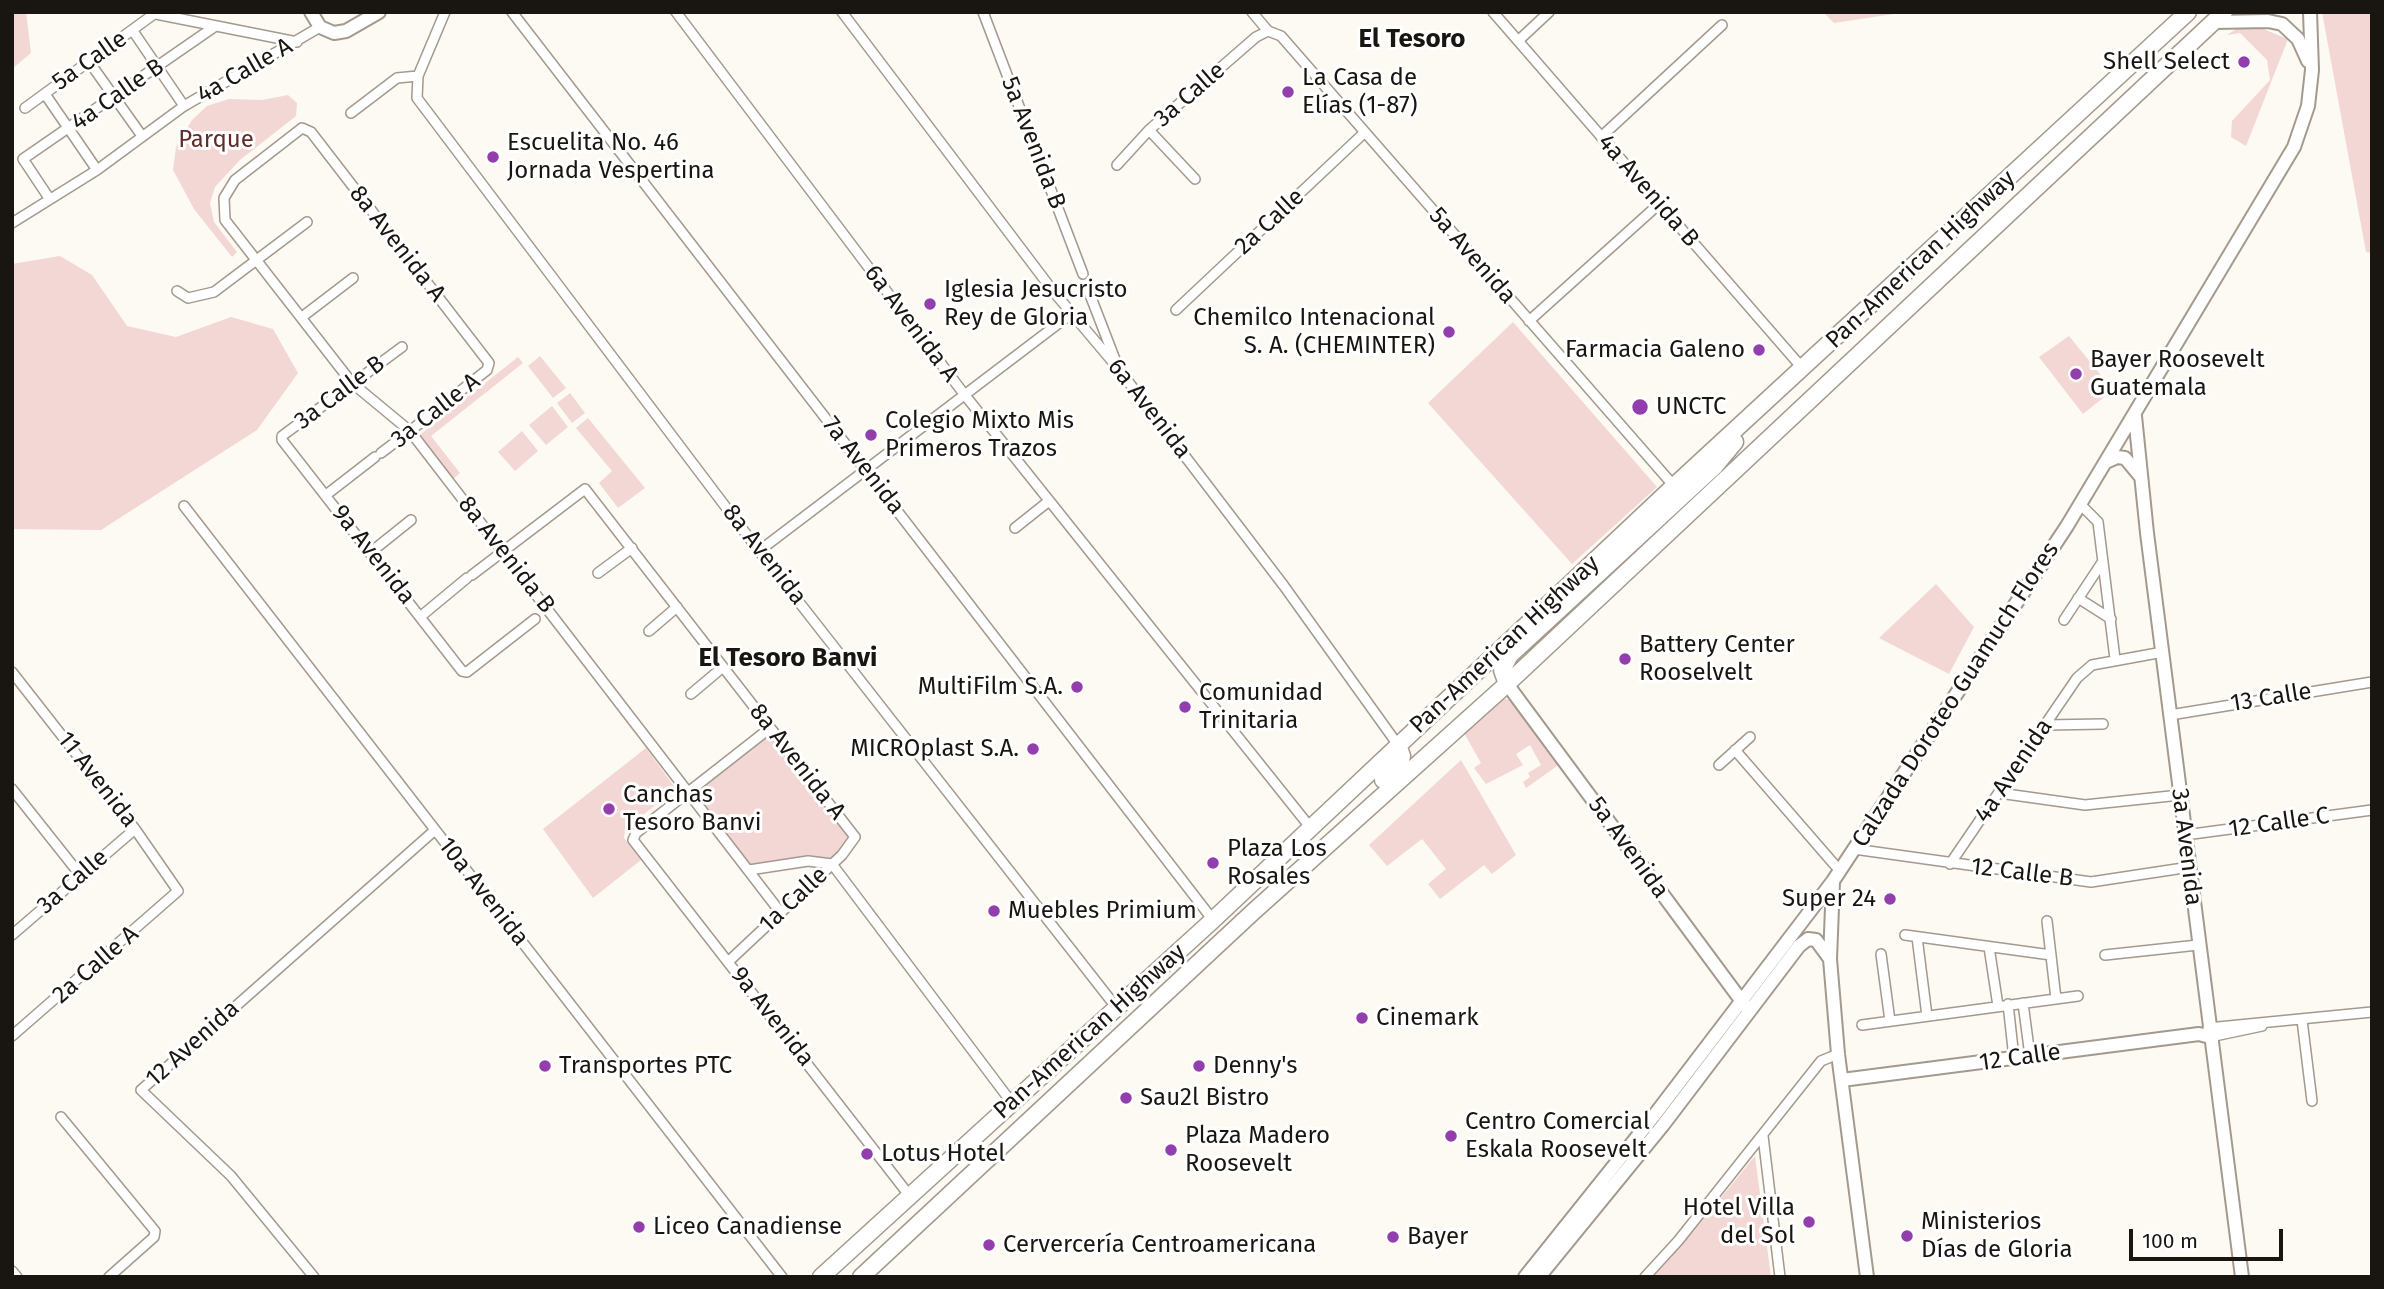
<!DOCTYPE html>
<html>
<head>
<meta charset="utf-8">
<style>
	body { margin:0 }
	#map { position:relative; width:2384px; height:1289px; overflow:hidden; background:#fdf9f3; font-family:"Fira Sans",sans-serif }
	canvas { display:block }
	.frame { position:absolute; inset:0; border:14px solid #191510; pointer-events:none }
	.scale { position:absolute; left:2129px; top:1229px; width:154px; height:32px; box-sizing:border-box; border:4px solid #191510; border-top:0; padding-left:9px; font-size:21px; line-height:24px; white-space:nowrap; color:#191510; -webkit-text-stroke:5px #fff; paint-order:stroke }
</style>
</head>
<body>
<div id="map">
<canvas width="2384" height="1289"></canvas>
<div class="frame"></div>
<div class="scale">100 m</div>
</div>
<script>
const c = document.querySelector('canvas').getContext('2d');
c.lineJoin = 'round';
function fill(path, color) {
  c.fillStyle = color;
  c.fill(path, 'evenodd');
}
function toPath(rows) {
  const path = new Path2D();
  for (const r of rows) {
    path.moveTo(r[0], r[1]);
    for (let i = 2; i < r.length; i += 2) path.lineTo(r[i], r[i + 1]);
  }
  return path;
}
function trace(path, color, width, dash) {
  c.strokeStyle = color;
  c.lineWidth = width;
  c.lineCap = dash ? 'butt' : 'round';
  c.setLineDash(dash || []);
  c.stroke(path);
}
function write(font, color, halo, rows, align = 'center') {
  c.font = font + ' "Fira Sans",sans-serif';
  c.lineWidth = 6;
  c.setLineDash([]);
  c.textBaseline = 'middle';
  c.strokeStyle = halo;
  c.fillStyle = color;
  for (const [text, x, y, turn = 0] of rows) {
    c.save();
    c.translate(x, y);
    c.rotate((+turn || 0) * Math.PI / 180);
    c.textAlign = isNaN(turn) ? turn : align;
    if (halo) c.strokeText(text, 0, 0);
    c.fillText(text, 0, 0);
    c.restore();
  }
}
fill(toPath([
	[12,12,26,12,31,53,12,69],
	[1823,12,1907,12,1834,23],
	[2322,12,2372,12,2372,253,2366,252],
	[2258,27,2288,39,2246,146,2231,137,2232,121,2270,80,2267,60,2240,33,2227,35,2236,29],
	[288,95,297,103,296,116,240,160,215,187,210,203,214,222,237,252,232,257,194,209,173,170,176,147,192,120,207,106,229,99,262,100],
	[60,256,92,275,127,326,176,337,231,317,273,329,298,373,257,430,101,530,12,529,12,264],
	[1513,322,1657,487,1572,564,1428,403],
	[2069,336,2113,390,2083,414,2039,357],
	[540,356,566,388,553,398,528,366],
	[518,357,523,363,431,436,460,473,451,481,416,438],
	[570,393,585,413,572,423,557,403],
	[552,406,568,427,546,445,529,425],
	[588,418,645,488,618,508,599,483,612,471,576,428],
	[522,431,538,451,515,471,498,452],
	[1936,584,1974,627,1949,674,1879,638],
	[1503,698,1513,701,1560,764,1526,788,1523,782,1530,777,1528,773,1541,765,1530,745,1516,754,1523,765,1486,784,1474,768,1481,763,1464,733],
	[770,733,852,839,831,861,751,866,694,793],
	[646,748,676,789,625,829,624,838,641,860,593,898,543,829],
	[1461,760,1516,855,1492,874,1484,865,1440,899,1428,884,1446,869,1422,839,1387,866,1369,845],
	[1755,1156,1771,1277,1653,1277,1724,1194]
]), '#f2d7d4');
const street = toPath([
	[445,12,418,76,417,98,759,551,1116,1007],
	[512,12,1213,920],
	[676,12,964,394,1310,827],
	[842,12,1053,291,1117,367,1284,586,1398,745],
	[983,12,1083,274],
	[1252,12,1268,31,1281,36,1674,486],
	[1493,12,1804,370],
	[151,13,297,42],
	[133,31,184,106],
	[1518,41,1549,12],
	[90,63,142,136],
	[45,94,97,170],
	[25,108,154,14],
	[351,113,397,78,418,76],
	[1149,130,1195,179],
	[1601,137,1722,25],
	[1117,165,1149,130,1256,37,1268,31],
	[49,198,23,159,214,27],
	[12,223,97,170,184,106,320,27],
	[1087,287,1116,362],
	[177,291,188,298,214,292,307,222],
	[1176,310,1364,133],
	[302,317,353,278],
	[1529,321,1659,204],
	[402,347,282,436,282,440,462,671,467,672,535,619],
	[381,453,410,431,487,370,489,363,311,132,302,128,235,180,224,198,225,220,352,383,410,431,781,913],
	[326,495,375,457],
	[2080,504,2098,522,2115,659],
	[184,506,782,1277],
	[1015,528,1049,501],
	[759,551,1071,314],
	[371,552,411,520],
	[598,573,632,548],
	[472,575,585,489,855,837,842,855,729,961],
	[2078,598,2111,619],
	[420,617,467,578],
	[2064,620,2103,561],
	[649,631,677,607],
	[12,672,135,829,178,891,12,1036],
	[691,694,723,667],
	[2170,715,2372,682],
	[2046,725,2103,724],
	[770,728,636,833,633,840,909,1195],
	[1735,750,1840,871],
	[1719,765,1750,737],
	[12,789,81,876],
	[1999,793,2085,805,2180,795],
	[2185,835,2372,810],
	[1854,849,2091,882,2190,867],
	[1950,864,2077,678,2092,665,2163,652],
	[749,870,808,861,832,864,1012,1103],
	[2047,921,2056,999],
	[12,935,135,829],
	[1905,935,2051,955],
	[1917,937,1927,1016],
	[1989,947,1998,1006],
	[1881,954,1890,1021],
	[2105,955,2198,945],
	[2023,1003,2030,1056],
	[2008,1004,2014,1058],
	[2302,1020,2312,1101],
	[1862,1025,2078,996],
	[2208,1028,2372,1012],
	[2210,1037,2262,1026],
	[61,1117,155,1231,154,1237,109,1277],
	[1763,1136,1780,1277],
	[12,1271,17,1277],
	[314,1277,231,1176,141,1090,435,830],
	[1645,1277,1678,1241,1821,1061,1838,1054]
]);
const secondary = toPath([
	[311,12,320,27,334,33,346,31,379,12],
	[2214,22,2268,21,2282,24,2298,39,2308,61],
	[2135,416,2147,533,2242,1277],
	[2106,462,2117,457,2125,458,2140,476],
	[1507,684,1746,1007],
	[1833,882,1830,959,1838,1054,1867,1277],
	[1842,1080,2199,1034,2210,1037],
	[1525,1277,1653,1117,1833,881,2067,526,2294,147,2308,106,2312,70,2310,12],
	[1539,1277,1663,1125,1799,946,1808,939,1816,940,1830,959]
]);
const highway = toPath([
	[1507,684,1502,670,1510,655,1715,466,1735,442],
	[1383,780,1400,764,1402,756,1398,745],
	[821,1277,1213,920,1674,486,2188,12],
	[861,1277,1253,912,1507,684,2224,12]
]);
trace(street, '#a4998d', 12);
trace(secondary, '#a4998d', 16);
trace(highway, '#a4998d', 19);
trace(street, '#fff', 9);
trace(secondary, '#fff', 12);
trace(highway, '#fff', 16);
for (const [x, y, r, color] of [
	[2244,62,7,"#923eac"],
	[1288,92,7,"#923eac"],
	[493,157,7,"#923eac"],
	[930,304,7,"#923eac"],
	[1449,332,7,"#923eac"],
	[1759,350,7,"#923eac"],
	[2076,374,7,"#923eac"],
	[1640,407,9,"#923eac"],
	[871,435,7,"#923eac"],
	[1625,659,7,"#923eac"],
	[1077,687,7,"#923eac"],
	[1185,707,7,"#923eac"],
	[1033,749,7,"#923eac"],
	[609,809,7,"#923eac"],
	[1213,863,7,"#923eac"],
	[1890,899,7,"#923eac"],
	[994,911,7,"#923eac"],
	[1362,1018,7,"#923eac"],
	[545,1066,7,"#923eac"],
	[1199,1066,7,"#923eac"],
	[1126,1098,7,"#923eac"],
	[1451,1136,7,"#923eac"],
	[1171,1150,7,"#923eac"],
	[867,1154,7,"#923eac"],
	[1809,1222,7,"#923eac"],
	[639,1227,7,"#923eac"],
	[1907,1236,7,"#923eac"],
	[1393,1237,7,"#923eac"],
	[989,1245,7,"#923eac"]
]) {
  const dot = new Path2D();
  dot.arc(x, y, r, 0, 2 * Math.PI);
  c.fillStyle = color;
  c.fill(dot);
  trace(dot, '#fff', 2.5);
}
write('24px', '#191510', '#fff', [
	["5a Calle",90,61,-35],
	["4a Calle A",245,71,-30],
	["4a Calle B",118,95,-35],
	["3a Calle",1190,95,-41],
	["5a Avenida B",1033,143,69],
	["4a Avenida B",1648,191,49],
	["2a Calle",1270,222,-43],
	["8a Avenida A",397,244,52],
	["5a Avenida",1472,256,49],
	["Pan-American Highway",1921,260,-43],
	["6a Avenida A",911,324,53],
	["3a Calle B",340,393,-37],
	["6a Avenida",1149,409,52],
	["3a Calle A",436,411,-38],
	["7a Avenida",863,466,52],
	["9a Avenida",373,555,52],
	["8a Avenida B",506,555,52],
	["8a Avenida",764,555,52],
	["Pan-American Highway",1505,645,-43],
	["Calzada Doroteo Guamuch Flores",1956,695,-57],
	["13 Calle",2271,698,-9],
	["8a Avenida A",797,762,52],
	["4a Avenida",2014,771,-56],
	["11 Avenida",97,780,52],
	["12 Calle C",2279,823,-8],
	["3a Avenida",2186,847,83],
	["5a Avenida",1628,848,54],
	["12 Calle B",2022,873,7],
	["3a Calle",73,882,-41],
	["10a Avenida",483,892,52],
	["1a Calle",794,900,-43],
	["2a Calle A",96,965,-41],
	["9a Avenida",772,1017,52],
	["Pan-American Highway",1090,1032,-42],
	["12 Avenida",193,1044,-42],
	["12 Calle",2020,1058,-8]
]);
write('24px', '#191510', '#fff', [
	["Shell Select",2230,62,"right"],
	["La Casa de",1302,78],
	["Elías (1-87)",1302,106],
	["Escuelita No. 46",507,143],
	["Jornada Vespertina",507,171],
	["Iglesia Jesucristo",944,290],
	["Rey de Gloria",944,318],
	["Chemilco Intenacional",1435,318,"right"],
	["S. A. (CHEMINTER)",1435,346,"right"],
	["Farmacia Galeno",1745,350,"right"],
	["Bayer Roosevelt",2090,360],
	["Guatemala",2090,388],
	["UNCTC",1656,407],
	["Colegio Mixto Mis",885,421],
	["Primeros Trazos",885,449],
	["Battery Center",1639,645],
	["Rooselvelt",1639,673],
	["MultiFilm S.A.",1063,687,"right"],
	["Comunidad",1199,693],
	["Trinitaria",1199,721],
	["MICROplast S.A.",1019,749,"right"],
	["Canchas",623,795],
	["Tesoro Banvi",623,823],
	["Plaza Los",1227,849],
	["Rosales",1227,877],
	["Super 24",1876,899,"right"],
	["Muebles Primium",1008,911],
	["Cinemark",1376,1018],
	["Transportes PTC",559,1066],
	["Denny's",1213,1066],
	["Sau2l Bistro",1140,1098],
	["Centro Comercial",1465,1122],
	["Eskala Roosevelt",1465,1150],
	["Plaza Madero",1185,1136],
	["Roosevelt",1185,1164],
	["Lotus Hotel",881,1154],
	["Hotel Villa",1795,1208,"right"],
	["del Sol",1795,1236,"right"],
	["Ministerios",1921,1222],
	["Días de Gloria",1921,1250],
	["Liceo Canadiense",653,1227],
	["Bayer",1407,1237],
	["Cervercería Centroamericana",1003,1245]
], 'left');
write('24px', '#5f2d29', '#fff', [
	["Parque",216,140]
]);
write('bold 26px', '#191510', '#fff', [
	["El Tesoro",1412,40],
	["El Tesoro Banvi",788,659]
]);
</script>
</body>
</html>
